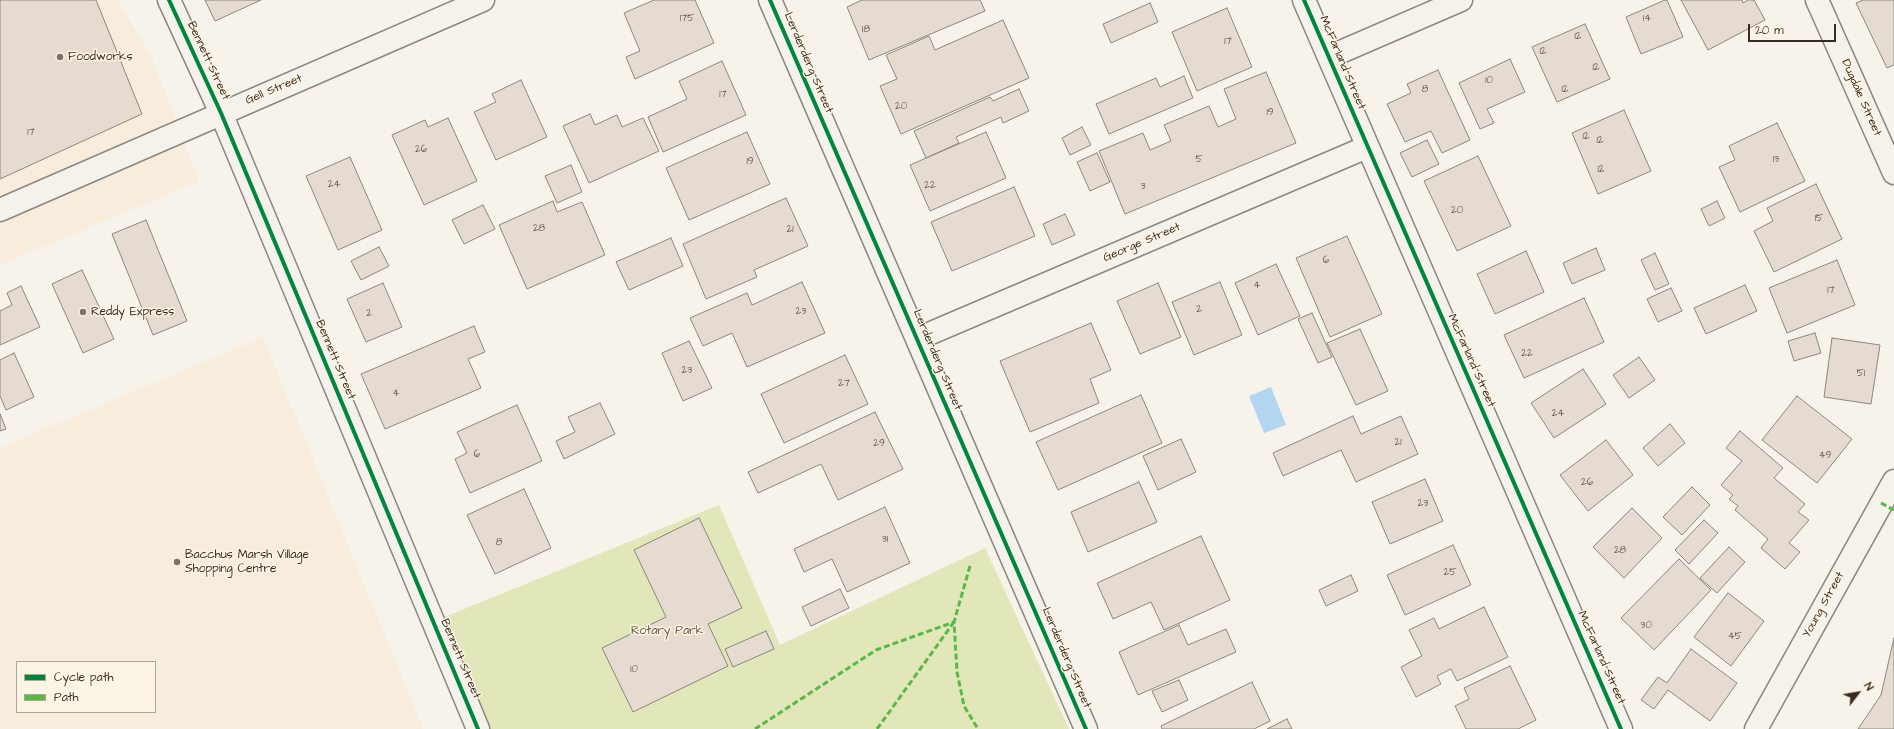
<!DOCTYPE html>
<html>
<head>
<meta charset="utf-8">
<style>
	body { margin:0 }
	#map { position:relative; width:1894px; height:729px; overflow:hidden; background:#f7f3ea; font-family:"Architects Daughter",sans-serif }
	canvas { display:block }
	.legend { position:absolute; left:16px; top:661px; width:140px; height:52px; box-sizing:border-box; background:#fcf5e5; border:1px solid #afa495; margin:0; padding:5px 7px; list-style:none; font-size:12px; color:#3b2a1e }
	.legend li { display:flex; align-items:center; gap:8px; height:20px }
	.legend b { width:20px; border:1px solid #afa495 }
	.north { position:absolute; left:1838px; top:673px; width:40px; height:40px; -webkit-text-stroke:3px #fcf5e5; paint-order:stroke; rotate:59deg; font-size:11px; font-weight:700; line-height:16px; text-align:center; color:#3b2a1e }
	.north::after { content:''; display:block; margin:auto; width:14px; height:18px; background:#3b2a1e; clip-path:polygon(50% 0,100% 100%,50% 72%,0 100%) }
	.scale { position:absolute; left:1748px; top:24px; width:88px; height:18px; box-sizing:border-box; border:2px solid #3b2a1e; border-top:0; padding-left:5px; font-size:12px; line-height:14px; white-space:nowrap; color:#3b2a1e; -webkit-text-stroke:3px #fcf5e5; paint-order:stroke }
</style>
</head>
<body>
<div id="map">
<canvas width="1894" height="729"></canvas>
<ul class="legend">
<li><b style="height:5px;background:#00873e"></b>Cycle path</li>
<li><b style="height:5px;background:#58b947"></b>Path</li>
</ul>
<div class="north">N</div>
<div class="scale">20 m</div>
</div>
<script>
const c = document.querySelector('canvas').getContext('2d');
c.lineJoin = 'round';
function fill(path, color) {
  c.fillStyle = color;
  c.fill(path, 'evenodd');
}
function toPath(rows) {
  const path = new Path2D();
  for (const r of rows) {
    path.moveTo(r[0], r[1]);
    for (let i = 2; i < r.length; i += 2) path.lineTo(r[i], r[i + 1]);
  }
  return path;
}
function trace(path, color, width, dash) {
  c.strokeStyle = color;
  c.lineWidth = width;
  c.lineCap = dash ? 'butt' : 'round';
  c.setLineDash(dash || []);
  c.stroke(path);
}
function write(font, color, halo, rows, align = 'center') {
  c.font = font + ' "Architects Daughter",sans-serif';
  c.lineWidth = 3;
  c.setLineDash([]);
  c.textBaseline = 'middle';
  c.strokeStyle = halo;
  c.fillStyle = color;
  for (const [text, x, y, turn = 0] of rows) {
    c.save();
    c.translate(x, y);
    c.rotate((+turn || 0) * Math.PI / 180);
    c.textAlign = isNaN(turn) ? turn : align;
    if (halo) c.strokeText(text, 0, 0);
    c.fillText(text, 0, 0);
    c.restore();
  }
}
fill(toPath([
	[0,0,118,0,152,58,199,181,0,265],
	[263,337,423,729,0,729,0,448],
	[17,662,155,662,155,712,17,712]
]), '#f8ecdc');
fill(toPath([
	[719,505,780,645,985,548,1069,729,469,729,425,625]
]), '#e2e7b9');
fill(toPath([
	[1271,387,1286,425,1264,433,1249,396]
]), '#b2d5f0');
const building = toPath([
	[0,0,96,0,142,114,0,179,0,0],
	[205,0,261,0,215,21,205,0],
	[654,0,695,0,714,43,635,79,626,57,640,51,624,13,654,0],
	[862,0,980,0,985,11,869,60,847,7,862,0],
	[1665,0,1667,0,1683,37,1641,54,1626,17,1665,0],
	[1681,0,1742,0,1743,3,1748,0,1754,0,1765,20,1708,50,1681,0],
	[1863,0,1894,0,1894,65,1887,68,1856,3,1863,0],
	[1150,3,1158,22,1111,43,1103,24,1150,3],
	[1227,8,1252,67,1197,91,1172,32,1227,8],
	[1003,20,1029,78,901,134,880,86,897,79,886,55,929,36,935,50,1003,20],
	[1585,24,1610,79,1557,102,1532,47,1585,24],
	[1510,59,1525,92,1487,109,1494,123,1480,129,1459,83,1510,59],
	[722,61,746,115,663,152,648,117,687,99,679,81,722,61],
	[1438,70,1470,140,1442,153,1431,131,1405,142,1387,104,1411,93,1407,84,1438,70],
	[1266,72,1296,143,1125,214,1099,151,1143,133,1150,150,1171,141,1164,125,1209,106,1218,127,1236,119,1224,89,1266,72],
	[1184,76,1193,98,1109,134,1096,104,1156,78,1160,87,1184,76],
	[521,80,547,137,496,160,474,112,496,102,492,94,521,80],
	[1019,89,1029,111,1003,123,1001,117,956,137,959,143,926,158,914,131,990,97,993,101,1019,89],
	[1624,110,1651,171,1598,194,1572,133,1624,110],
	[590,114,595,125,617,115,622,127,643,118,659,151,589,183,563,126,590,114],
	[448,118,477,181,424,205,392,135,425,120,428,127,448,118],
	[1777,123,1805,181,1740,212,1719,167,1735,160,1729,146,1777,123],
	[1082,127,1091,145,1070,155,1062,138,1082,127],
	[747,132,770,184,689,220,666,168,747,132],
	[986,132,1006,178,930,211,910,165,986,132],
	[1427,140,1439,164,1412,177,1400,153,1427,140],
	[1097,153,1110,182,1090,191,1077,162,1097,153],
	[1478,156,1511,226,1457,251,1424,181,1478,156],
	[350,157,382,230,338,250,306,176,350,157],
	[571,165,582,192,557,203,545,176,571,165],
	[1816,184,1842,239,1774,272,1754,231,1773,221,1767,208,1816,184],
	[1014,187,1035,236,952,271,931,222,1014,187],
	[786,198,808,246,754,270,757,277,706,299,683,244,786,198],
	[553,201,557,212,582,202,605,255,527,289,499,225,553,201],
	[1717,201,1725,218,1709,226,1701,209,1717,201],
	[483,205,495,229,464,244,452,220,483,205],
	[1065,214,1075,235,1052,245,1043,224,1065,214],
	[146,220,187,321,153,335,112,234,146,220],
	[1347,236,1382,314,1330,337,1296,258,1347,236],
	[671,238,683,266,629,290,616,262,671,238],
	[379,247,389,266,361,280,351,261,379,247],
	[1596,248,1605,270,1572,284,1563,263,1596,248],
	[1526,251,1544,292,1495,314,1477,274,1526,251],
	[1655,253,1669,284,1655,290,1641,260,1655,253],
	[1837,260,1855,305,1787,333,1769,288,1837,260],
	[1276,264,1300,316,1258,335,1235,283,1276,264],
	[82,270,114,339,83,353,52,284,82,270],
	[802,282,825,333,747,367,732,333,703,346,690,318,747,293,752,305,802,282],
	[1220,282,1242,335,1194,355,1172,302,1220,282],
	[383,283,402,327,366,342,347,299,383,283],
	[1158,283,1181,337,1140,354,1117,301,1158,283],
	[1745,285,1757,311,1706,334,1694,308,1745,285],
	[21,286,40,327,0,345,0,311,12,305,7,293,21,286],
	[1671,288,1682,311,1658,322,1647,299,1671,288],
	[1584,298,1604,342,1524,378,1504,335,1584,298],
	[1312,313,1332,357,1318,363,1298,319,1312,313],
	[1091,323,1111,370,1090,379,1099,403,1030,432,1000,361,1091,323],
	[474,326,485,352,468,359,481,388,385,429,361,374,474,326],
	[1360,329,1388,391,1356,405,1327,343,1360,329],
	[1815,333,1821,353,1794,361,1788,341,1815,333],
	[1832,338,1880,345,1871,404,1824,397,1832,338],
	[689,341,712,388,683,401,662,353,689,341],
	[14,353,34,397,6,410,0,396,0,360,14,353],
	[845,355,868,404,784,443,761,394,845,355],
	[1639,357,1655,380,1629,398,1613,375,1639,357],
	[1583,369,1606,404,1554,438,1531,403,1583,369],
	[1141,395,1162,443,1058,490,1036,442,1141,395],
	[1797,396,1852,439,1817,483,1762,440,1797,396],
	[600,403,615,434,564,459,556,441,575,432,568,417,600,403],
	[517,405,542,461,470,493,455,459,467,453,457,432,517,405],
	[875,412,903,469,838,500,821,464,758,493,748,472,875,412],
	[0,414,6,429,0,431,0,414],
	[1353,416,1361,434,1401,416,1418,454,1356,482,1341,450,1283,476,1273,453,1353,416],
	[1670,424,1685,443,1658,466,1643,448,1670,424],
	[1740,431,1783,468,1774,478,1805,504,1798,512,1809,520,1789,543,1800,552,1785,569,1761,548,1768,539,1735,510,1738,506,1729,499,1733,495,1721,485,1742,461,1726,448,1740,431],
	[1181,439,1196,472,1158,490,1143,456,1181,439],
	[1606,440,1633,475,1588,511,1560,475,1606,440],
	[1425,479,1443,521,1390,544,1372,502,1425,479],
	[1139,482,1157,522,1088,552,1071,512,1139,482],
	[1692,487,1710,505,1682,535,1663,517,1692,487],
	[524,489,551,548,495,574,467,515,524,489],
	[885,507,910,563,847,592,832,559,804,572,794,549,885,507],
	[1632,508,1662,538,1624,578,1593,547,1632,508],
	[699,518,742,608,708,624,728,666,633,712,602,648,666,617,634,550,699,518],
	[1704,520,1718,533,1689,564,1675,550,1704,520],
	[1201,536,1230,600,1164,630,1151,602,1113,619,1097,583,1201,536],
	[1453,545,1471,585,1405,615,1387,575,1453,545],
	[1729,547,1745,562,1717,593,1700,578,1729,547],
	[1679,559,1711,590,1654,650,1621,618,1679,559],
	[1351,575,1358,591,1326,606,1319,590,1351,575],
	[840,589,849,608,811,626,802,607,840,589],
	[1728,593,1764,621,1731,666,1694,637,1728,593],
	[1484,607,1508,657,1457,681,1451,669,1437,676,1441,684,1416,697,1401,667,1422,656,1409,630,1434,618,1439,629,1484,607],
	[1179,625,1188,645,1226,629,1236,652,1138,695,1119,652,1179,625],
	[766,631,774,649,733,667,725,649,766,631],
	[1894,638,1894,729,1858,729,1881,695,1894,638],
	[1691,649,1737,683,1710,721,1668,690,1654,709,1641,700,1658,677,1667,683,1691,649],
	[1510,666,1536,720,1518,729,1466,729,1455,706,1469,699,1464,688,1510,666],
	[1179,680,1188,700,1162,712,1152,691,1179,680],
	[1252,682,1270,721,1254,729,1162,729,1161,726,1252,682],
	[1287,719,1292,729,1267,729,1287,719]
]);
fill(building, '#e5dbd0');
trace(building, '#8b867f', 1);
const minor = toPath([
	[169,0,221,113,478,729],
	[770,0,1086,729],
	[1304,0,1621,729],
	[1817,0,1894,173],
	[1329,57,1461,0],
	[0,210,483,0],
	[917,339,1367,147],
	[1756,729,1894,481]
]);
trace(minor, '#8b867f', 25);
trace(minor, '#f5f2ec', 22);
trace(toPath([
	[1881,503,1894,510],
	[970,566,954,622,957,672,964,706,978,729],
	[755,729,876,650,954,622],
	[877,729,954,622]
]), '#58b947', 3, [6, 3]);
trace(toPath([
	[169,0,221,113,478,729],
	[770,0,1086,729],
	[1304,0,1621,729]
]), '#00873e', 4);
for (const [x, y, r, color] of [
	[60,57,4,"#7d7065"],
	[83,312,4,"#7d7065"],
	[177,562,4,"#7d7065"]
]) {
  const dot = new Path2D();
  dot.arc(x, y, r, 0, 2 * Math.PI);
  c.fillStyle = color;
  c.fill(dot);
  trace(dot, '#fcf5e5', 1.5);
}
write('10px', '#66564a', null, [
	["175",687,19],
	["14",1647,19],
	["18",866,30],
	["12",1578,37],
	["17",1228,42],
	["12",1543,52],
	["12",1596,68],
	["10",1489,81],
	["8",1425,90],
	["12",1565,90],
	["17",723,95],
	["20",901,107],
	["19",1270,113],
	["17",31,133],
	["12",1586,137],
	["12",1600,141],
	["26",421,150],
	["5",1199,160],
	["13",1776,160],
	["19",750,162],
	["12",1601,170],
	["24",334,185],
	["22",930,186],
	["3",1143,187],
	["20",1457,211],
	["15",1819,219],
	["28",539,229],
	["21",790,230],
	["6",1326,261],
	["4",1257,286],
	["17",1831,291],
	["2",1199,310],
	["23",801,312],
	["2",369,314],
	["22",1527,354],
	["23",687,371],
	["51",1861,374],
	["27",844,384],
	["4",396,394],
	["24",1558,414],
	["21",1398,443],
	["29",879,444],
	["6",477,455],
	["49",1825,456],
	["26",1587,483],
	["23",1423,504],
	["31",885,540],
	["8",499,543],
	["28",1620,551],
	["25",1450,573],
	["30",1646,626],
	["45",1735,637],
	["10",634,670]
]);
write('12px', '#3b2a1e', '#fcf5e5', [
	["Foodworks",68,57],
	["Reddy Express",91,312],
	["Bacchus Marsh Village",185,555],
	["Shopping Centre",185,569]
], 'left');
write('12px', '#3b2a1e', '#fcf5e5', [
	["Bennett Street",208,61,65],
	["Lerderderg Street",808,63,67],
	["McFarland Street",1342,63,67],
	["Gell Street",274,90,-23],
	["Dugdale Street",1861,98,66],
	["George Street",1142,243,-23],
	["Bennett Street",335,360,67],
	["Lerderderg Street",937,360,67],
	["McFarland Street",1471,361,66],
	["Young Street",1824,605,-61],
	["Lerderderg Street",1066,658,67],
	["McFarland Street",1601,658,66],
	["Bennett Street",460,659,67]
]);
write('12px', '#60573b', '#fcf5e5', [
	["Rotary Park",667,631]
]);
</script>
</body>
</html>
